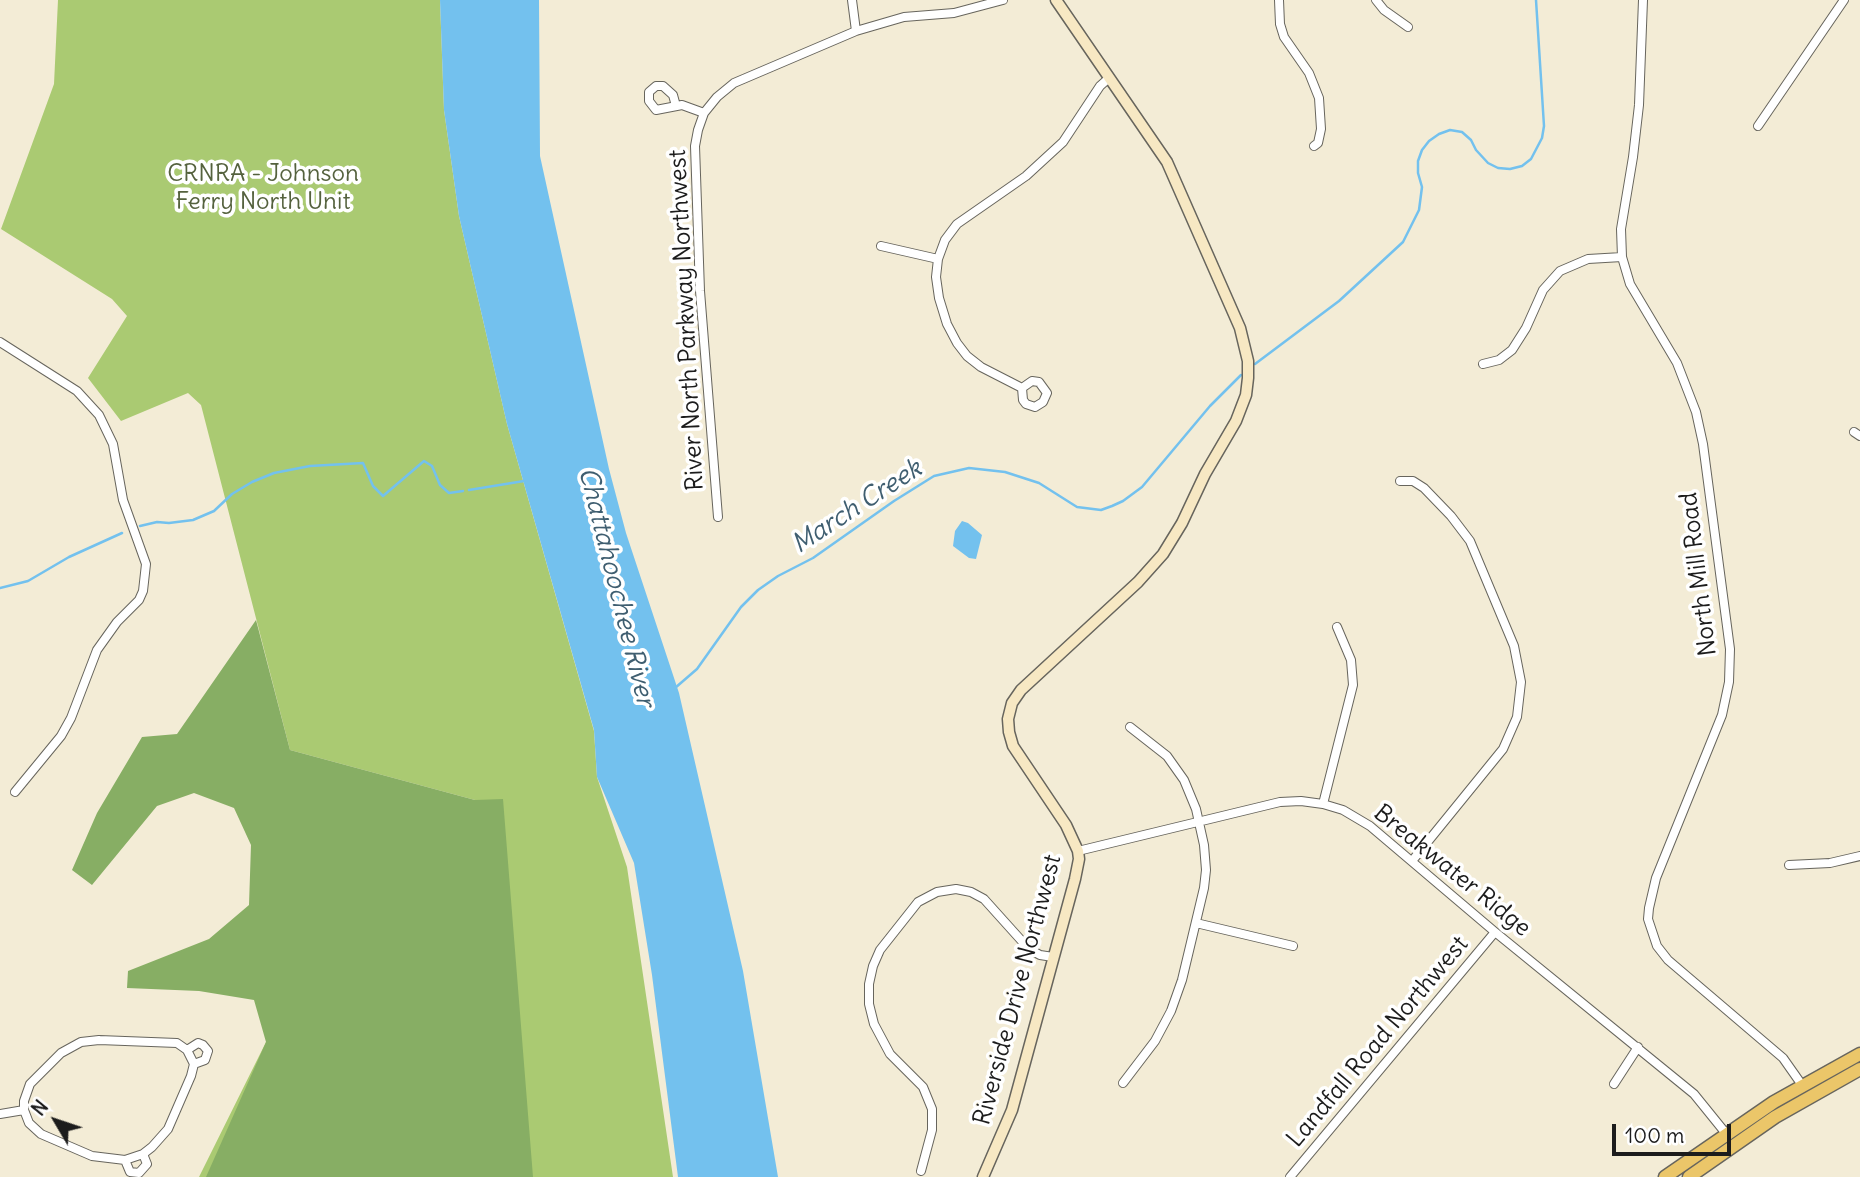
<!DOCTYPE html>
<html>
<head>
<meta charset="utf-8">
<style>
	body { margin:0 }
	#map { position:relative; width:1860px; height:1177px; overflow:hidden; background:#f3ecd6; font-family:Delius,sans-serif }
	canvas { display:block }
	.north { position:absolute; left:21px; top:1086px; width:70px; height:70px; -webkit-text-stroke:5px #fff; paint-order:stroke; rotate:309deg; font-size:19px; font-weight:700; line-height:28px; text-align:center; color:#1c1c1c }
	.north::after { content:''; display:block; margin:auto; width:24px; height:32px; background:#1c1c1c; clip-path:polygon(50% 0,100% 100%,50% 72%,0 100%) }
	.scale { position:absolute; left:1612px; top:1124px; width:119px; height:32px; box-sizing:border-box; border:4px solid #1c1c1c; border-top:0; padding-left:9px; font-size:21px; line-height:24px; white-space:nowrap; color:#1c1c1c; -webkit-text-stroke:5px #fff; paint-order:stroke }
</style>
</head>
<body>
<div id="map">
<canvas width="1860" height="1177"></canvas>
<div class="north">N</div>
<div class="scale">100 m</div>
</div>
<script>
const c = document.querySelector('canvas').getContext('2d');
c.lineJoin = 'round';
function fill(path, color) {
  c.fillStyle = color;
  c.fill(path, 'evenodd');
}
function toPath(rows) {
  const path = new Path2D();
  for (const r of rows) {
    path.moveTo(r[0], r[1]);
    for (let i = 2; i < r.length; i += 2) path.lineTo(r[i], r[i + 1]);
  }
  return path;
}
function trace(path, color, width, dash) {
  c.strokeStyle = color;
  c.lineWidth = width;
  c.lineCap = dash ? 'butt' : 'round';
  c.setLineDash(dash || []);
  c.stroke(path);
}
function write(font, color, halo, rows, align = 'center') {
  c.font = font + ' Delius,sans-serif';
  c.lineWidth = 7;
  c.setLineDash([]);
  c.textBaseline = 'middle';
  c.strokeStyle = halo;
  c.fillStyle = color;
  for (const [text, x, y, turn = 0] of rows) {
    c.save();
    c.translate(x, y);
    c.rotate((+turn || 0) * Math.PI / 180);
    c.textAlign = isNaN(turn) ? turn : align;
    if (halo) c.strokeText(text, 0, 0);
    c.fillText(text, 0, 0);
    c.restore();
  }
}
fill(toPath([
	[58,0,440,0,444,110,459,216,507,424,594,731,597,777,627,867,673,1177,199,1177,266,1042,475,800,290,750,201,405,188,393,121,421,88,378,127,316,112,299,1,229,54,84]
]), '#aaca72');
fill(toPath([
	[256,620,290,750,475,800,503,799,533,1177,206,1177,266,1042,254,1000,199,991,127,988,128,971,209,939,249,905,251,845,234,808,194,793,157,806,92,885,72,870,97,813,142,737,177,734]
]), '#87ae64');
fill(toPath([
	[440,0,539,0,540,156,609,469,626,533,679,693,743,971,778,1177,678,1177,652,975,634,863,597,777,594,730,507,424,459,216,444,110],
	[962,521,968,523,982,535,976,559,969,558,953,546,955,531]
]), '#73c1ee');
trace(toPath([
	[1255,364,1339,301,1403,242,1419,210,1422,187,1418,173,1418,161,1422,150,1429,141,1439,134,1450,130,1462,132,1471,140,1476,150,1488,163,1498,168,1510,169,1522,166,1531,159,1542,138,1544,126,1536,0],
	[469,490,524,481],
	[140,526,157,522,169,523,193,520,214,511,232,494,252,482,274,473,310,466,363,463,373,486,383,496,424,461,432,466,440,485,449,493,463,491],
	[0,588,28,581,69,557,122,533],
	[675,688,697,669,741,607,758,590,778,576,813,558,894,501,934,476,969,468,1005,472,1039,483,1077,507,1101,510,1112,506,1123,501,1142,487,1210,406,1241,375]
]), '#73c1ee', 2.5);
const street = toPath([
	[852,0,856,31],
	[1279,0,1280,24,1284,37,1309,73,1319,98,1321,129,1318,143,1314,146],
	[1376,0,1384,10,1408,27],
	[1643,0,1639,105,1633,157,1621,229,1622,257,1630,284,1677,363,1696,412,1703,444,1730,649,1729,682,1722,715,1656,878,1649,908,1648,919,1657,946,1668,960,1783,1058,1802,1085],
	[676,106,673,95,663,86,656,86,649,92,649,101,656,110,682,105,704,113],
	[1758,126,1844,0],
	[881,246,938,259],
	[0,342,77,391,99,415,113,444,123,500,146,564,143,591,139,600,117,622,97,650,71,718,61,736,15,792],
	[1483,364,1499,360,1512,350,1526,328,1543,290,1560,271,1588,259,1622,257],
	[1022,388,1032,381,1039,382,1047,393,1043,402,1035,407,1026,404,1023,400,1022,388,981,367,967,356,957,343,947,324,939,298,936,277,938,259,945,240,957,224,1026,176,1063,142,1100,86,1109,78],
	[1854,432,1860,436],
	[1400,481,1413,481,1424,488,1451,516,1470,541,1514,646,1521,682,1517,717,1503,749,1412,861],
	[718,517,700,291,695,146,698,130,704,113,717,97,734,83,856,31,904,17,954,13,1003,0],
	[1323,804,1353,685,1351,660,1337,627],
	[1078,851,1280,802,1301,801,1323,804,1343,810,1370,826,1495,932,1694,1094,1728,1136],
	[1789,865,1830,863,1860,856],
	[1196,923,1293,946],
	[99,1040,177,1043,187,1050,194,1064,191,1076,168,1129,152,1147,143,1154,125,1160,92,1156,41,1134,29,1123,24,1110,24,1101,30,1084,61,1053,81,1042,99,1040],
	[187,1050,198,1043,203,1045,208,1051,205,1060,194,1064],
	[1123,1083,1155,1041,1171,1011,1182,980,1204,888,1206,870,1204,845,1196,809,1184,780,1167,756,1130,727],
	[1614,1084,1638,1047],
	[0,1114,24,1110],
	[125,1160,130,1172,139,1173,147,1164,143,1154],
	[921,1171,932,1130,932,1109,923,1087,890,1054,874,1024,869,1004,869,984,873,966,880,950,918,902,937,892,956,889,971,892,984,899,1029,949,1040,955,1053,957],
	[1290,1177,1495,932]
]);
const secondary = toPath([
	[983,1177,1012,1110,1075,879,1079,859,1078,851,1066,825,1013,746,1009,732,1008,719,1012,703,1021,690,1138,582,1163,554,1182,523,1205,474,1236,421,1246,395,1248,378,1248,361,1240,328,1167,162,1056,0]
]);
const primary = toPath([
	[1665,1177,1774,1102,1860,1054],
	[1689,1177,1775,1117,1860,1069]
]);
trace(street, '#67655d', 10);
trace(secondary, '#67655d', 13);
trace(primary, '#67655d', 15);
trace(street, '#fff', 8);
trace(secondary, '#f7e8c3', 10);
trace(primary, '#ebc669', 12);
write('24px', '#55623e', '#fff', [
	["CRNRA - Johnson",263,174],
	["Ferry North Unit",263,202]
]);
write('24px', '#1c1c1c', '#fff', [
	["River North Parkway Northwest",687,320,-93],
	["North Mill Road",1699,574,-97],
	["Breakwater Ridge",1452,871,39],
	["Riverside Drive Northwest",1018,990,-75],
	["Landfall Road Northwest",1378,1042,-50]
]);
write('italic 26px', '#3f5e70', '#fff', [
	["March Creek",857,507,-33],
	["Chattahoochee River",616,587,76]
]);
</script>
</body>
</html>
